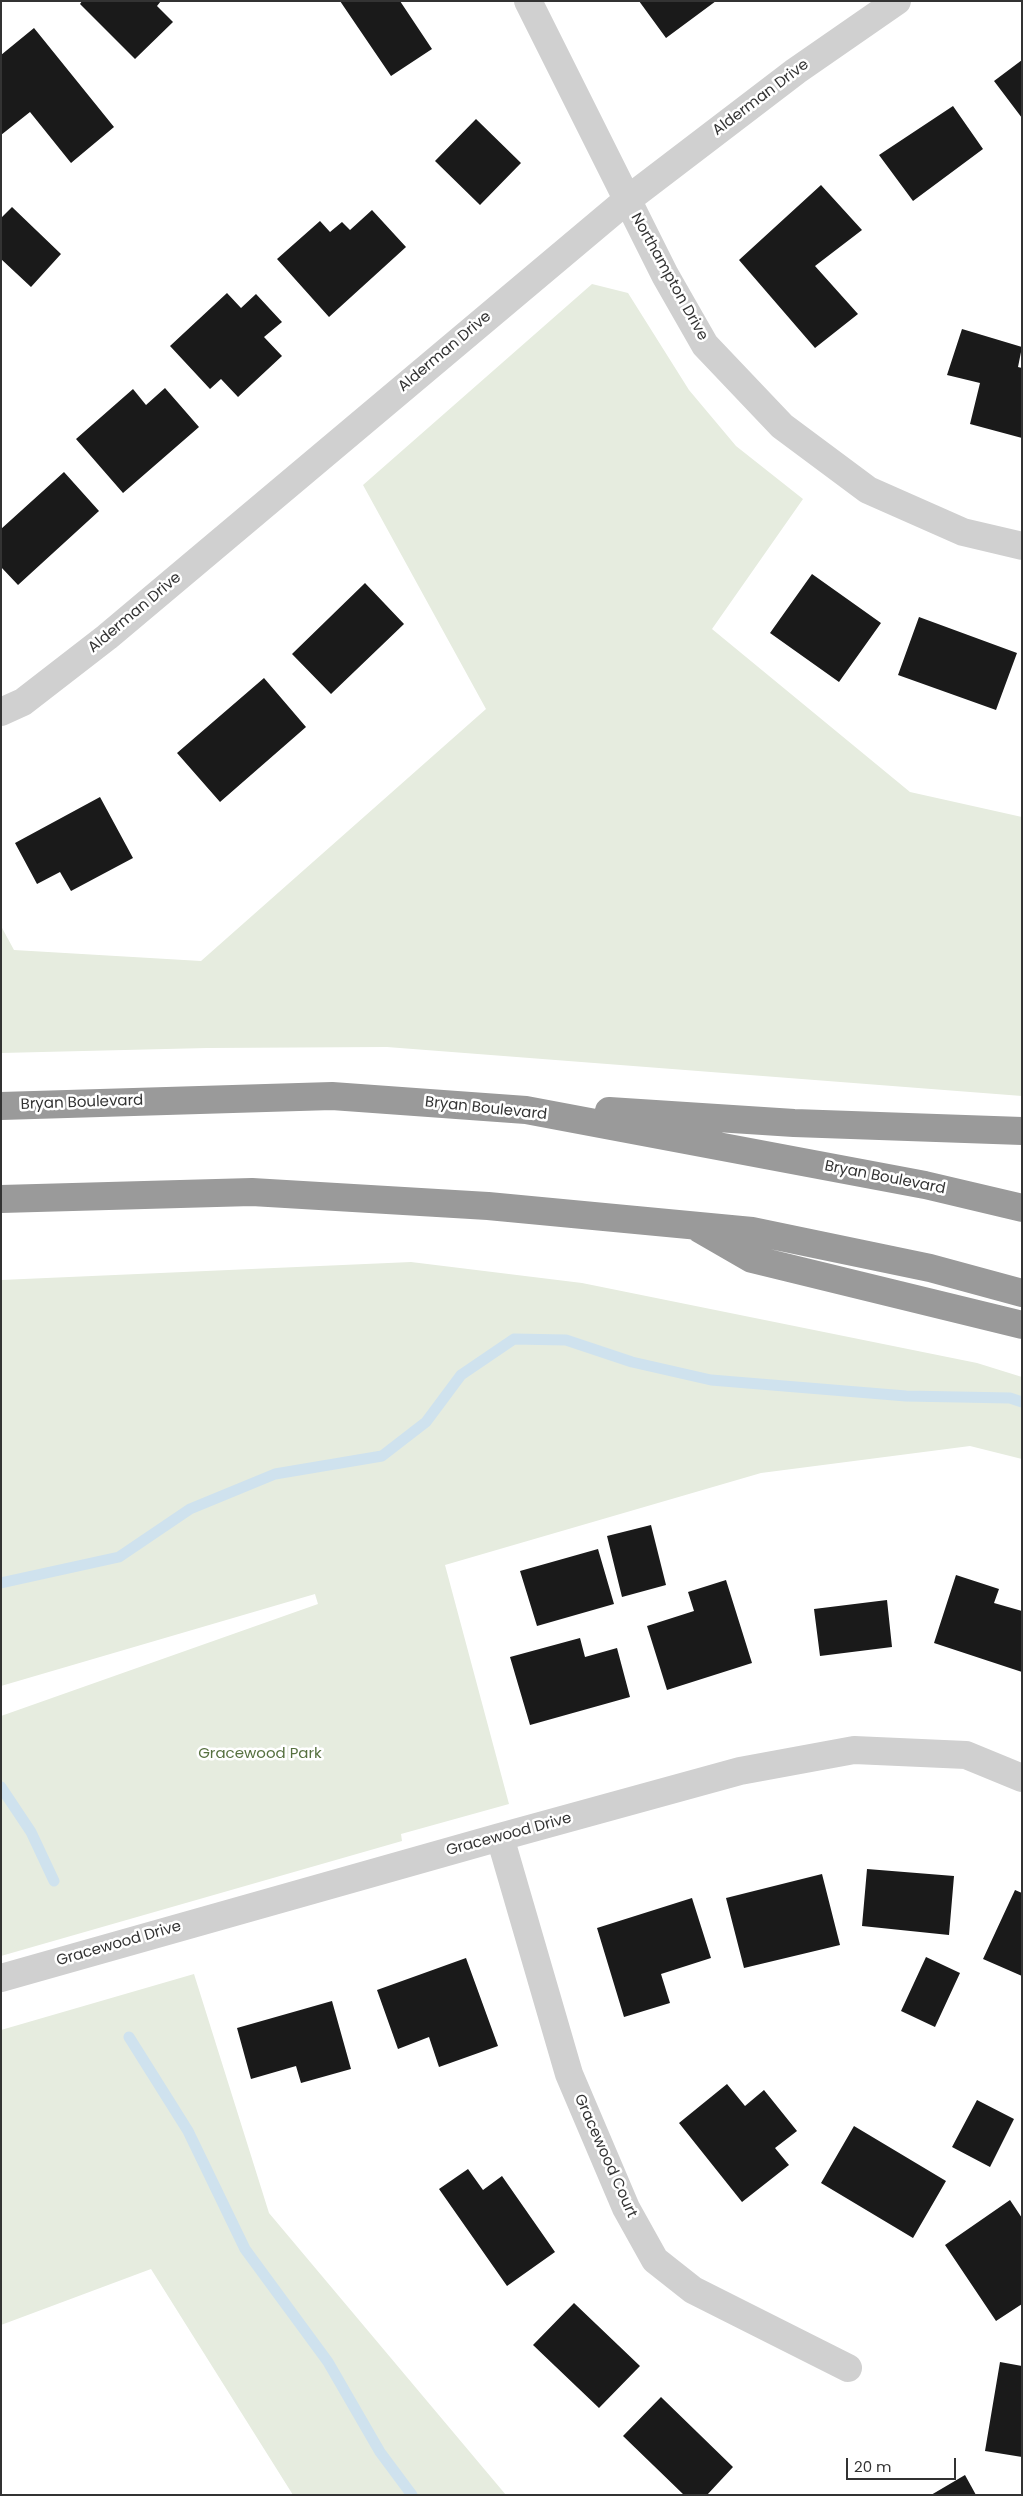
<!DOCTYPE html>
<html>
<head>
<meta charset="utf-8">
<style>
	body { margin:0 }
	#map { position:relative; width:1023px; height:2496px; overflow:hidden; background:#fff; font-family:Poppins,sans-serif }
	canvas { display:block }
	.frame { position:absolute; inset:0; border:2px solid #333; pointer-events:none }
	.scale { position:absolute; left:846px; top:2458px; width:110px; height:22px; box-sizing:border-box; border:2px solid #333; border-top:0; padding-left:6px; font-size:15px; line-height:18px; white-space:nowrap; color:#333; -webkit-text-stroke:4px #fff; paint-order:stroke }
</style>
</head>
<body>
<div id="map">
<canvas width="1023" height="2496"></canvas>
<div class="frame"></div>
<div class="scale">20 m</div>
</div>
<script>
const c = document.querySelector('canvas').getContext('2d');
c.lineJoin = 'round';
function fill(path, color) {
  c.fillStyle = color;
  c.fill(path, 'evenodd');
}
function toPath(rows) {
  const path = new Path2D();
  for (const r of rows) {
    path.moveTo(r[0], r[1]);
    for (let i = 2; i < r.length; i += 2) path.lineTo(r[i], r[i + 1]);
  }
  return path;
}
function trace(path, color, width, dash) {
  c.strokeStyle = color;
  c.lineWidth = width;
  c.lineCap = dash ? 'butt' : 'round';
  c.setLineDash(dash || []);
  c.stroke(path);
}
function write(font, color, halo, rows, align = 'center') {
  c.font = font + ' Poppins,sans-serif';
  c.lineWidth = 5;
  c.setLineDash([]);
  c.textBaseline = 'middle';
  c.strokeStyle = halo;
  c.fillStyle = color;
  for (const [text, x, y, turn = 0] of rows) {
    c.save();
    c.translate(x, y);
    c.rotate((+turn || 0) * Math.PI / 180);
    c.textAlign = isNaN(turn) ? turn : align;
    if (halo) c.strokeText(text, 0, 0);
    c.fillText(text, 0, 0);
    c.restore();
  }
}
fill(toPath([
	[592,284,628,293,689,390,736,446,803,499,712,629,910,792,1022,817,1022,1096,387,1047,207,1048,1,1053,1,926,14,950,201,961,486,709,363,485],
	[411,1262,582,1283,977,1363,1022,1377,1022,1459,970,1446,761,1473,445,1565,509,1804,401,1834,402,1841,1,1956,1,1716,318,1604,315,1594,1,1686,1,1280],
	[194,1974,269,2213,506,2495,293,2495,151,2269,1,2325,1,2030]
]), '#e6ecdf');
trace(toPath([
	[1,1583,119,1557,190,1509,275,1474,382,1456,426,1422,461,1375,514,1339,566,1340,632,1362,711,1380,906,1396,1010,1398,1022,1402],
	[1,1787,31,1832,54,1881],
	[129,2037,188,2131,245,2249,328,2362,380,2452,412,2495]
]), '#cfe2ee', 11);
fill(toPath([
	[82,1,161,1,157,6,173,22,135,59,80,4],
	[340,1,400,1,432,49,391,76],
	[639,1,716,1,666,38],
	[34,28,114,127,71,163,30,112,1,135,1,55],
	[1022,60,1022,118,994,81],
	[953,106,983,149,913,201,879,155],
	[476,119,521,163,480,205,435,161],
	[821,185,862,230,815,266,858,314,815,348,739,260],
	[12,207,61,254,31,287,1,259,1,218],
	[372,210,406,247,329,317,277,259,320,221,330,232,342,222,350,230],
	[227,293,241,308,256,294,282,322,264,337,282,356,238,397,221,379,210,389,170,346],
	[962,329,1022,347,1018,367,1022,368,1022,438,970,424,980,383,947,375],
	[165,388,199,427,123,493,76,439,133,389,146,405],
	[64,472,99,511,18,585,1,567,1,529],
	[812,574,881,623,839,682,770,633],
	[365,583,404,624,331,694,292,654],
	[919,617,1017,653,996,710,898,675],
	[264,678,306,727,220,802,177,753],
	[100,797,133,858,71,891,60,872,37,884,15,843],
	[651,1525,666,1585,622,1597,607,1536],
	[598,1549,614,1604,537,1626,520,1571],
	[956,1575,999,1589,994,1603,1022,1611,1022,1672,934,1643],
	[726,1580,752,1663,667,1690,647,1626,694,1611,688,1592],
	[887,1600,892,1647,820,1656,814,1609],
	[580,1638,585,1657,617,1648,630,1697,530,1725,510,1657],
	[867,1869,954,1876,949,1935,862,1926],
	[822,1874,840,1945,744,1968,726,1898],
	[1015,1890,1022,1893,1022,1976,983,1959],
	[692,1898,711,1958,661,1974,670,2003,624,2017,597,1928],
	[926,1957,960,1973,935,2027,901,2011],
	[466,1958,498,2046,439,2067,429,2037,398,2049,377,1990],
	[332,2001,351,2069,301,2083,296,2066,251,2079,237,2028],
	[727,2084,745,2106,764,2090,797,2131,775,2148,789,2165,742,2202,679,2123],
	[977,2100,1014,2119,990,2167,952,2147],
	[854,2126,946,2181,913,2238,821,2183],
	[468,2169,483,2190,502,2176,555,2252,507,2286,439,2189],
	[1010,2200,1022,2218,1022,2304,996,2321,945,2245],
	[574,2303,640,2366,599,2408,533,2345],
	[1000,2362,1022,2366,1022,2457,985,2451],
	[661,2397,733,2467,707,2495,684,2495,623,2436],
	[965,2475,976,2495,931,2495]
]), '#1a1a1a');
trace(toPath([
	[528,1,665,275,705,345,782,426,868,490,963,532,1022,546],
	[1,712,23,702,107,637,627,200,796,71,897,1],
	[500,1837,569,2074,626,2208,655,2260,693,2290,848,2368],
	[1,1978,500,1837,740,1771,854,1750,966,1755,1022,1778]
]), '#d0d0d0', 28);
trace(toPath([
	[1,1106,332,1096,526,1110,925,1185,1022,1208],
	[609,1111,794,1123,1022,1131],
	[1,1199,252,1192,488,1206,752,1231,930,1268,1022,1293],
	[700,1229,752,1259,1022,1325]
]), '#9a9a9a', 28);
write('15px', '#333', '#fff', [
	["Alderman Drive",761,98,-37],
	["Northampton Drive",669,277,61],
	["Alderman Drive",445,352,-40],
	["Alderman Drive",135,613,-40],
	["Bryan Boulevard",82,1103,-2],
	["Bryan Boulevard",486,1109,6],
	["Bryan Boulevard",885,1178,11],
	["Gracewood Drive",509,1835,-15],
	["Gracewood Drive",119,1944,-16],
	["Gracewood Court",605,2156,66]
]);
write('15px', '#56703f', '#fff', [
	["Gracewood Park",260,1754]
]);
</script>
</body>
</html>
